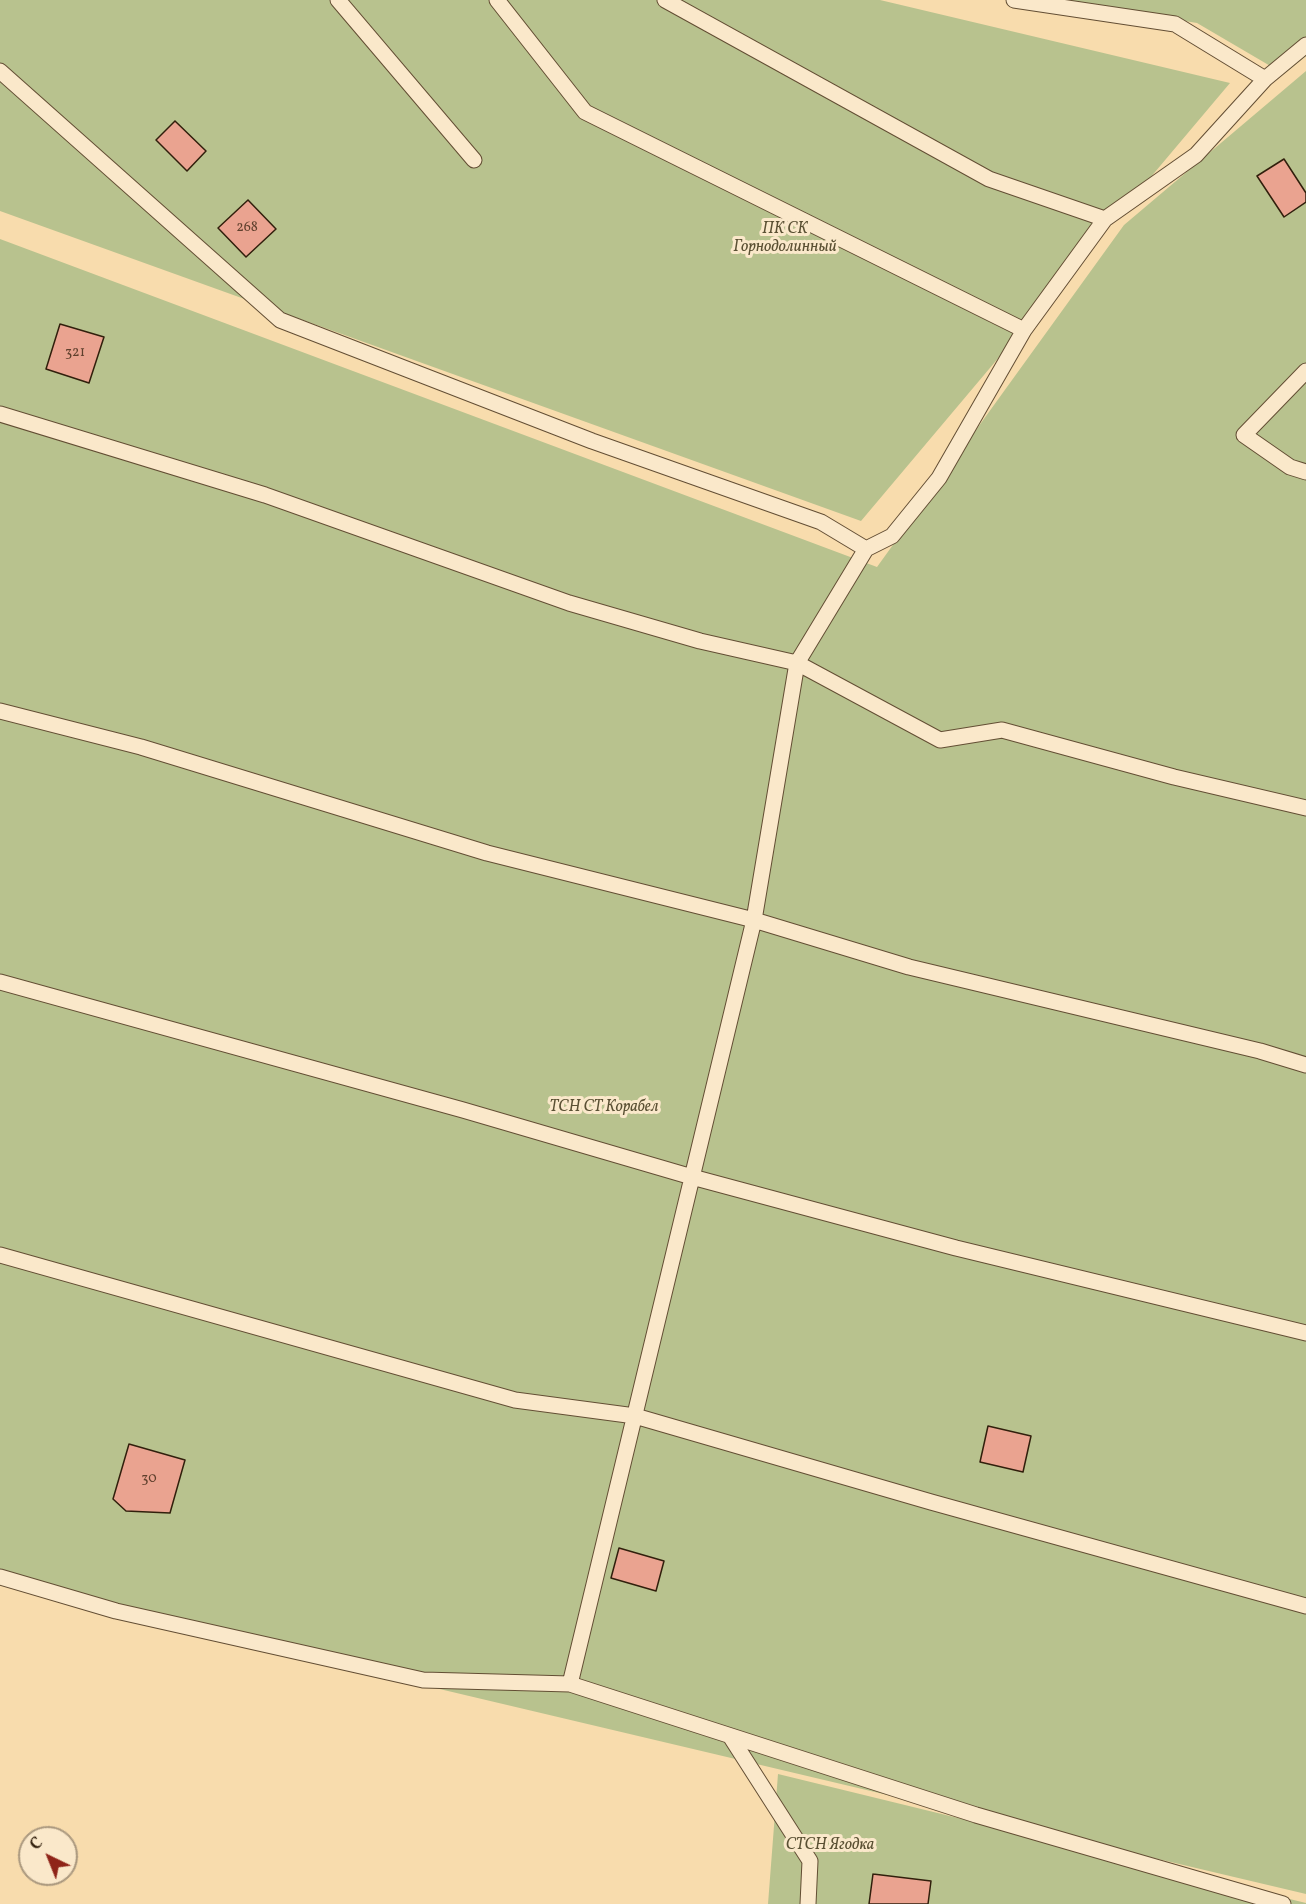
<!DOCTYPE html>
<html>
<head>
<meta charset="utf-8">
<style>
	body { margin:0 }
	#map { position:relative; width:1306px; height:1904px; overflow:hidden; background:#f8dcad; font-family:Vollkorn,serif }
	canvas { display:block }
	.north { position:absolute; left:18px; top:1826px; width:60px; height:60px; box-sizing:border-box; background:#fae8ca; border:2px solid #aa987e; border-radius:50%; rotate:317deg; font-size:16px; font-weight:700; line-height:24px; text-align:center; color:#311f0c }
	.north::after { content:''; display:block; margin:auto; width:21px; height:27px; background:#8f2418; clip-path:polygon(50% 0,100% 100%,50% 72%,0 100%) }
</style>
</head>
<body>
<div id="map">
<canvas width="1306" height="1904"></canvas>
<div class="north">С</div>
</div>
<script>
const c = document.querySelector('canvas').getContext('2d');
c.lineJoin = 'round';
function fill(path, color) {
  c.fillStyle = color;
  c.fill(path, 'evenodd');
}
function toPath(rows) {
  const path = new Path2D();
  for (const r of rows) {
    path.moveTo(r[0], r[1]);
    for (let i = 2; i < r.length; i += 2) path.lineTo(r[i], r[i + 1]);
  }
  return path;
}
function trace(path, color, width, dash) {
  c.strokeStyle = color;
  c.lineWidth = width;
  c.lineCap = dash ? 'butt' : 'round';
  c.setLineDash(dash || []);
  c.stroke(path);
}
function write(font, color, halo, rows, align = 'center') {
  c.font = font + ' Vollkorn,serif';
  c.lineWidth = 6;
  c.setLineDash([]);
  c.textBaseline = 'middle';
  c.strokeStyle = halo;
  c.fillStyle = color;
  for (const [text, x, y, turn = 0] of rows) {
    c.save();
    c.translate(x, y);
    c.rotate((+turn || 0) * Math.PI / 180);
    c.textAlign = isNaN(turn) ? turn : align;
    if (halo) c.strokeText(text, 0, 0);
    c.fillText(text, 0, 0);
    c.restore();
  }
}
fill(toPath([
	[0,0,880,0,1230,83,861,521,0,211],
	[1056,0,1306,0,1306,56,1284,74,1197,23],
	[1306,71,1306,1894,0,1585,0,239,877,567,1124,225],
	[778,1774,1306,1903,1306,1904,768,1904]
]), '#b8c28e');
const building = toPath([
	[175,121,206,151,187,171,156,140,175,121],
	[1284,159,1306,193,1306,202,1284,217,1257,176,1284,159],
	[248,200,276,229,246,257,218,228,248,200],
	[60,324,104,337,89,383,46,369,60,324],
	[988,1426,1031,1436,1023,1472,980,1462,988,1426],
	[129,1444,185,1460,170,1513,126,1511,113,1499,129,1444],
	[619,1548,664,1561,656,1591,611,1578,619,1548],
	[873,1874,931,1881,928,1904,869,1904,873,1874]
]);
fill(building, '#eaa390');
trace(building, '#311f0c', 1.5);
const service = toPath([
	[338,0,474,160],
	[497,0,585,112,1024,330],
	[665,0,989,179,1105,219],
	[1014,0,1175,24,1265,79],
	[0,71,280,320,592,441,821,522,866,549],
	[1306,371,1244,435,1290,467,1306,472],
	[0,414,265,495,569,603,700,641,797,663,940,740,1002,730,1174,777,1306,808],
	[0,711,141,747,487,853,754,920,909,967,1260,1051,1306,1065],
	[0,982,463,1110,692,1177,956,1248,1306,1333],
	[0,1255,515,1400,635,1416,931,1502,1306,1606],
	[0,1577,116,1611,423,1680,570,1684,976,1815,1283,1904],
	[570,1684,754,920,797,663,866,549,892,536,939,478,1024,330,1105,219,1196,155,1265,79,1306,45],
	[730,1736,810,1861,808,1904]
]);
trace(service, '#634e34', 17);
trace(service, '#fae8ca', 15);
write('14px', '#5f402d', null, [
	["268",247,228],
	["321",75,353],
	["30",149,1479]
]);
write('italic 16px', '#5a5033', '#fae8ca', [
	["ПК СК",785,230],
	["Горнодолинный",785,248],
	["ТСН СТ Корабел",604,1108],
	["СТСН Ягодка",830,1846]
]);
</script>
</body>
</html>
